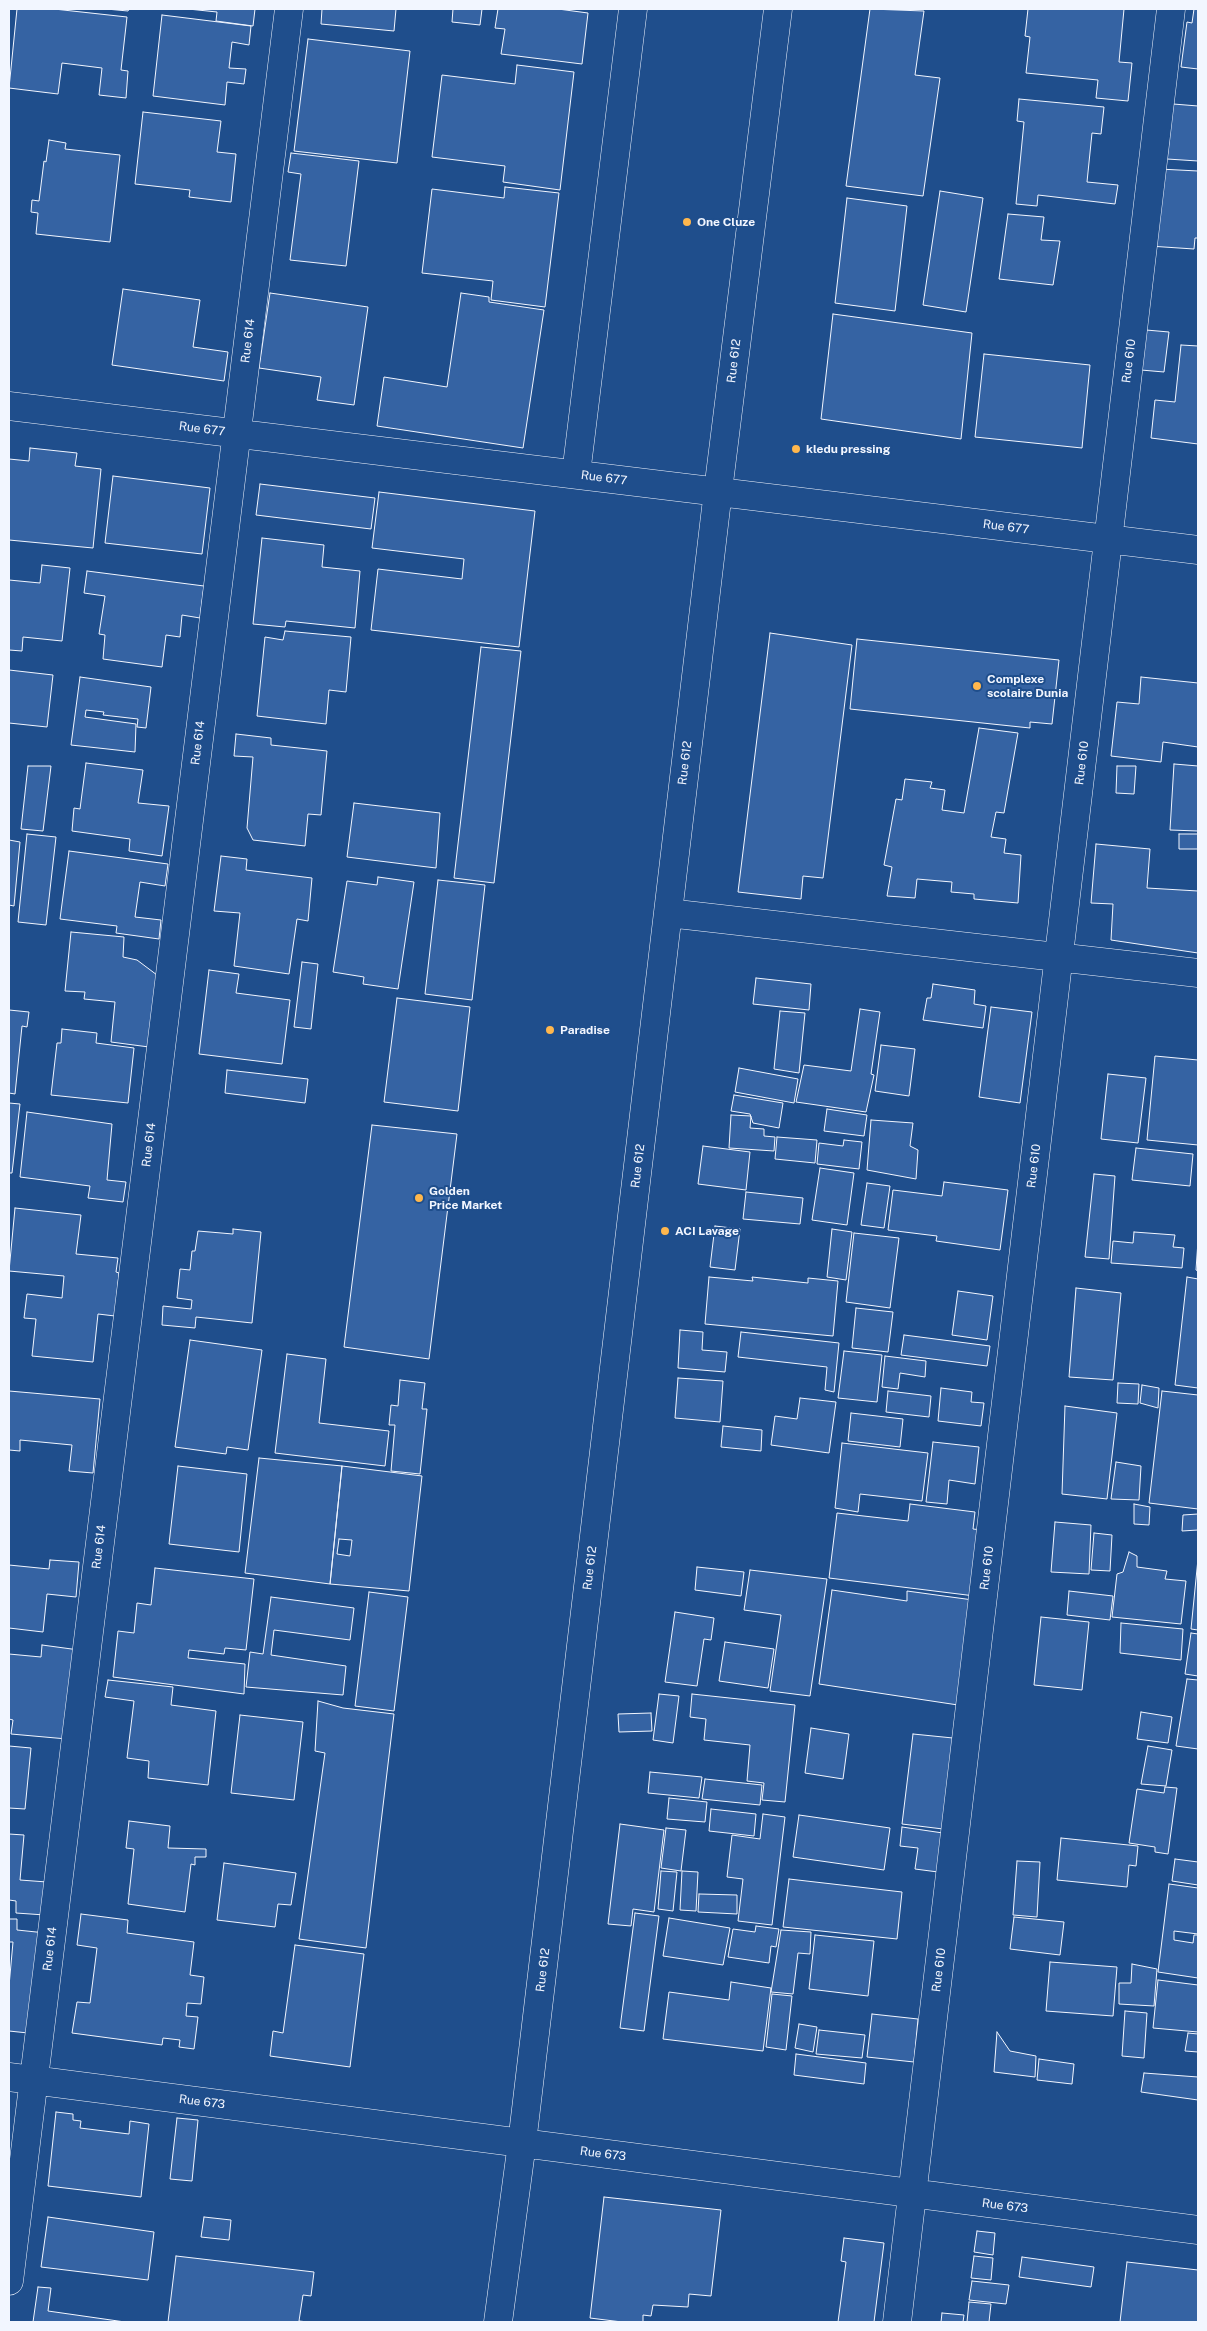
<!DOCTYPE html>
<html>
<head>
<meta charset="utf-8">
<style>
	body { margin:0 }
	#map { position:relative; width:1207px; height:2331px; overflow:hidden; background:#1f4e8c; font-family:"Public Sans",sans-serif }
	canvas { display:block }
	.frame { position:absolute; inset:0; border:10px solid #f2f6ff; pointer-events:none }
</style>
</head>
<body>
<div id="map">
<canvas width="1207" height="2331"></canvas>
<div class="frame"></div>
</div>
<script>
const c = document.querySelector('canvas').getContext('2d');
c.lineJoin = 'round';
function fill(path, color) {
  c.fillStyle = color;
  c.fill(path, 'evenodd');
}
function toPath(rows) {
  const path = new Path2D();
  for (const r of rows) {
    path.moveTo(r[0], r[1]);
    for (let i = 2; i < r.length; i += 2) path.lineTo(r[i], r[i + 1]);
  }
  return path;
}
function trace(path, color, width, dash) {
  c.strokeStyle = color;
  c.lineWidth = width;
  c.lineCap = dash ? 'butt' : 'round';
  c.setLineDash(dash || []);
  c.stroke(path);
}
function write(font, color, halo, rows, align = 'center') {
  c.font = font + ' "Public Sans",sans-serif';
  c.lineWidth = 4;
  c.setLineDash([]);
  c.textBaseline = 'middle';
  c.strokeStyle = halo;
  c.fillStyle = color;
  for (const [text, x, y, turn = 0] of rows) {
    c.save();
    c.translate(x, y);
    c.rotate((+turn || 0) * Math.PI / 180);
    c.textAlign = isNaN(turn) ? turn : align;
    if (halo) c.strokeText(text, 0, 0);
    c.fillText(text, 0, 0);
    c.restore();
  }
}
const building = toPath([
	[17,9,54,9,127,17,121,70,128,71,126,98,99,95,102,68,62,63,58,94,9,88,17,9],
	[106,9,129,9,128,11,106,9],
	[188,9,255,9,253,26,216,21,217,12,188,9],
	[322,9,396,9,394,31,321,24,322,9],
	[453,9,482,9,480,25,452,22,453,9],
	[498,9,558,9,588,13,582,64,501,54,505,29,495,28,498,9],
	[870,9,924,11,915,75,940,78,923,196,846,186,870,9],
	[1028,9,1124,9,1119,62,1132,63,1128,101,1096,98,1098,80,1026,73,1030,37,1025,36,1028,9],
	[1194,9,1198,9,1198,69,1181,67,1187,22,1192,23,1194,9],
	[162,15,251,26,249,45,232,42,229,68,246,69,244,84,227,82,225,105,153,96,162,15],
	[308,39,410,51,397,163,294,151,308,39],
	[517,65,574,72,560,190,503,182,505,166,432,157,442,75,515,84,517,65],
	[1019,99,1104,107,1101,134,1092,133,1087,182,1118,185,1115,204,1038,195,1037,206,1016,204,1024,122,1017,121,1019,99],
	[1173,104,1198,106,1198,161,1167,159,1173,104],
	[143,112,221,121,217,152,236,154,231,202,189,197,190,190,135,184,143,112],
	[49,140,66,143,65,149,120,155,110,242,36,234,38,213,31,212,32,200,39,201,44,161,46,162,49,140],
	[291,153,359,161,346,266,290,260,301,174,288,172,291,153],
	[1159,169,1198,171,1198,238,1195,238,1194,249,1149,246,1159,169],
	[505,187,559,193,545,307,491,300,493,281,422,273,432,189,504,198,505,187],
	[940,191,983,198,966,312,923,305,940,191],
	[847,198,907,206,895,311,835,303,847,198],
	[1008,214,1044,217,1041,240,1060,241,1053,285,999,279,1008,214],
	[123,289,200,300,193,347,228,352,224,381,112,365,123,289],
	[270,293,368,307,354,405,317,400,321,377,259,368,270,293],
	[461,293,489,297,489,302,544,310,523,448,377,426,384,377,447,387,461,293],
	[833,314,972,333,961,439,821,419,833,314],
	[1146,330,1169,332,1164,372,1141,370,1146,330],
	[1181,345,1198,346,1198,444,1151,438,1155,400,1175,402,1181,345],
	[984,354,1090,365,1082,448,975,437,984,354],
	[30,448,77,453,75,466,101,469,93,548,9,540,9,459,29,461,30,448],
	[113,476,210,488,202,554,105,543,113,476],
	[260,484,375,498,371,529,256,515,260,484],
	[379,492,535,511,519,647,371,630,378,569,462,579,464,559,372,548,379,492],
	[262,538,324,545,322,567,360,571,355,628,286,621,285,627,253,624,262,538],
	[42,565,70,568,62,641,23,637,22,651,9,650,9,580,40,583,42,565],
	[87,571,204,586,200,618,182,615,180,637,166,635,162,667,103,659,105,635,99,634,105,596,84,593,87,571],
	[285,631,351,637,346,692,329,690,326,724,257,716,265,637,283,640,285,631],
	[770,633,852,645,823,878,803,876,801,899,738,892,770,633],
	[857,639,1059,660,1052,724,1030,722,1030,728,850,709,857,639],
	[481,647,521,651,494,883,454,878,481,647],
	[9,670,53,675,47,727,9,723,9,670],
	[80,677,151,687,146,728,137,727,138,719,103,715,104,712,86,710,85,717,136,724,135,752,71,745,80,677],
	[1141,677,1198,683,1198,747,1163,742,1161,762,1111,756,1117,702,1139,704,1141,677],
	[979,728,1018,733,1004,813,996,812,991,837,1006,839,1004,853,1021,855,1018,903,974,899,974,894,951,892,952,882,917,879,915,898,887,896,892,867,884,865,896,799,902,800,905,779,932,782,930,788,945,790,942,810,964,813,979,728],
	[236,734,271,738,271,745,327,751,321,815,308,814,305,846,253,840,247,828,253,757,234,756,236,734],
	[86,763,143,770,138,803,169,806,162,856,129,851,130,839,72,831,74,808,80,809,86,763],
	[1174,764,1198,766,1198,831,1170,830,1174,764],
	[28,766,51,766,43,831,21,829,28,766],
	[1117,766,1136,766,1134,794,1116,793,1117,766],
	[354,803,440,813,436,868,347,857,354,803],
	[27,834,56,837,46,925,18,922,27,834],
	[1179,834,1198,834,1198,849,1179,849,1179,834],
	[9,840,20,842,14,906,9,905,9,840],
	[1096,844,1150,849,1147,888,1198,891,1198,953,1111,940,1113,904,1091,903,1096,844],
	[69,851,168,864,165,886,140,882,135,917,161,920,159,939,116,933,117,926,60,919,69,851],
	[221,856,247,859,246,870,312,878,308,921,297,919,289,974,234,966,240,913,214,911,221,856],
	[378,877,414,882,398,989,363,984,364,977,333,972,347,881,377,885,378,877],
	[438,880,485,885,472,1000,425,994,438,880],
	[71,932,124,937,123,957,137,960,157,975,149,1047,111,1042,115,1002,84,999,85,992,65,991,71,932],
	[302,962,318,964,311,1029,294,1027,302,962],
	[209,970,239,974,236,993,290,1000,282,1064,199,1054,209,970],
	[756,978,811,984,809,1010,753,1004,756,978],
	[933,984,975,990,974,1004,986,1006,983,1028,923,1020,927,998,931,998,933,984],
	[397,998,470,1007,458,1111,384,1102,397,998],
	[991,1007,1032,1012,1020,1103,979,1097,991,1007],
	[860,1009,880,1012,871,1074,874,1075,866,1112,796,1102,804,1065,851,1071,860,1009],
	[9,1010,29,1012,27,1027,22,1026,15,1094,9,1093,9,1010],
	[780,1011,805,1013,799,1073,774,1069,780,1011],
	[62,1029,97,1033,96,1043,134,1048,128,1103,51,1095,57,1043,61,1043,62,1029],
	[881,1045,915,1049,909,1096,875,1091,881,1045],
	[1198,1054,1198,1145,1147,1140,1155,1056,1198,1060,1198,1054],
	[739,1068,798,1079,794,1103,735,1092,739,1068],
	[227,1070,308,1079,305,1103,225,1093,227,1070],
	[1108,1074,1146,1078,1138,1143,1101,1139,1108,1074],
	[734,1095,783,1103,779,1128,753,1123,750,1114,731,1111,734,1095],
	[9,1103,20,1104,12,1173,9,1173,9,1103],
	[827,1109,867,1115,864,1136,824,1131,827,1109],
	[27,1112,112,1124,107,1180,126,1182,123,1202,88,1198,90,1186,20,1177,27,1112],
	[731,1115,751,1116,750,1128,764,1129,764,1136,775,1137,774,1151,729,1148,731,1115],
	[871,1120,913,1123,910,1146,918,1150,916,1179,867,1170,871,1120],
	[372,1125,457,1134,429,1359,344,1347,372,1125],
	[777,1137,817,1140,815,1163,775,1159,777,1137],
	[844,1140,862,1142,859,1169,817,1164,819,1143,843,1146,844,1140],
	[703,1146,750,1152,746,1190,698,1184,703,1146],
	[1136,1148,1193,1154,1190,1186,1132,1180,1136,1148],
	[820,1168,854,1173,847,1225,812,1220,820,1168],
	[1094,1174,1115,1176,1109,1259,1085,1257,1094,1174],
	[944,1182,1008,1190,1000,1250,936,1241,937,1236,888,1230,893,1190,942,1196,944,1182],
	[867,1183,890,1186,884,1228,861,1225,867,1183],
	[746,1192,803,1198,800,1224,743,1219,746,1192],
	[15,1208,81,1215,76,1254,118,1258,116,1272,119,1273,115,1316,98,1314,93,1362,32,1356,36,1319,24,1318,27,1294,62,1298,64,1276,9,1271,15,1208],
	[715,1226,740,1229,735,1270,710,1267,715,1226],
	[233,1229,261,1232,252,1323,196,1317,195,1328,162,1325,163,1306,191,1309,192,1300,177,1298,180,1269,190,1270,192,1251,195,1251,198,1231,233,1234,233,1229],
	[832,1229,852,1232,846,1280,827,1277,832,1229],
	[1134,1232,1175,1235,1173,1247,1184,1248,1182,1268,1111,1263,1113,1241,1133,1243,1134,1232],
	[854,1233,899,1238,890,1308,846,1302,854,1233],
	[1198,1241,1198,1271,1196,1270,1198,1241],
	[709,1277,753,1281,752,1277,808,1283,808,1278,838,1281,833,1336,705,1324,709,1277],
	[1187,1277,1198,1279,1198,1388,1175,1385,1187,1277],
	[1076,1288,1121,1293,1113,1380,1069,1377,1076,1288],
	[958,1291,993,1296,987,1340,952,1335,958,1291],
	[856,1308,893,1312,888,1352,852,1348,856,1308],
	[680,1330,703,1332,702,1350,727,1352,725,1372,678,1368,680,1330],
	[741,1332,839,1343,834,1392,825,1390,827,1367,738,1357,741,1332],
	[904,1335,990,1346,987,1366,901,1355,904,1335],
	[190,1340,262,1350,248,1450,227,1447,226,1454,175,1447,190,1340],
	[844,1351,882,1355,877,1402,838,1398,844,1351],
	[287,1354,326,1359,319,1423,389,1431,385,1466,275,1453,287,1354],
	[885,1356,926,1361,925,1377,900,1373,898,1389,882,1387,885,1356],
	[678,1378,723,1381,720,1422,675,1418,678,1378],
	[400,1380,425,1383,422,1409,427,1409,420,1474,391,1471,395,1425,389,1425,391,1405,398,1406,400,1380],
	[1118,1383,1139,1384,1138,1404,1117,1403,1118,1383],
	[1142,1385,1159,1388,1158,1408,1140,1403,1142,1385],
	[941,1388,972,1392,971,1402,984,1403,981,1426,938,1421,941,1388],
	[9,1391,100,1399,93,1473,69,1471,72,1445,20,1440,20,1451,9,1450,9,1391],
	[888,1391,931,1396,929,1417,886,1412,888,1391],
	[1162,1391,1198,1395,1198,1509,1149,1503,1162,1391],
	[800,1398,836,1402,829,1453,771,1445,775,1416,797,1419,800,1398],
	[1065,1406,1117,1413,1107,1499,1062,1494,1065,1406],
	[851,1413,903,1419,900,1447,848,1441,851,1413],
	[723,1426,762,1430,761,1451,721,1447,723,1426],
	[933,1442,979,1447,975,1484,949,1480,947,1504,926,1502,933,1442],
	[842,1443,928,1453,922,1501,860,1494,858,1512,835,1508,842,1443],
	[259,1458,342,1466,330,1584,245,1573,259,1458],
	[1116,1462,1141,1466,1139,1500,1111,1499,1116,1462],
	[178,1466,247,1474,239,1552,169,1544,178,1466],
	[342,1466,422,1476,409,1591,330,1584,342,1466],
	[339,1539,352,1540,350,1556,337,1554,339,1539],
	[910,1504,975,1512,973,1529,991,1531,983,1597,829,1578,837,1513,908,1521,910,1504],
	[1134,1504,1150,1507,1149,1525,1134,1524,1134,1504],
	[1198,1514,1198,1530,1182,1531,1183,1515,1198,1514],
	[1055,1522,1091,1525,1089,1574,1051,1572,1055,1522],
	[1094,1533,1112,1535,1110,1571,1091,1570,1094,1533],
	[1129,1552,1137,1556,1137,1567,1167,1571,1165,1579,1186,1581,1181,1624,1112,1617,1117,1574,1123,1572,1129,1552],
	[1198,1559,1198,1630,1191,1629,1198,1559],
	[50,1560,79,1562,76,1597,47,1594,43,1632,9,1628,9,1565,49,1569,50,1560],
	[697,1567,744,1572,741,1596,695,1590,697,1567],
	[155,1568,254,1579,246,1650,225,1648,224,1654,189,1650,188,1658,245,1664,244,1694,113,1677,118,1631,134,1633,137,1603,151,1605,155,1568],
	[750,1570,827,1579,810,1696,770,1691,781,1615,744,1610,750,1570],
	[832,1590,907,1601,907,1591,973,1600,958,1705,819,1684,832,1590],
	[1069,1591,1113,1596,1110,1620,1067,1615,1069,1591],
	[369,1592,408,1597,394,1711,355,1706,369,1592],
	[271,1597,354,1608,350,1640,274,1630,271,1655,346,1666,343,1695,246,1687,250,1652,263,1654,271,1597],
	[675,1612,714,1618,711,1640,704,1639,697,1686,665,1682,675,1612],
	[1041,1617,1089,1622,1082,1690,1034,1685,1041,1617],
	[1121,1623,1183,1629,1181,1660,1120,1653,1121,1623],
	[1191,1633,1198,1634,1198,1676,1185,1674,1191,1633],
	[725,1642,774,1649,768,1688,719,1681,725,1642],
	[42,1645,79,1650,67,1739,11,1734,13,1720,9,1719,9,1654,41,1657,42,1645],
	[1187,1679,1198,1680,1198,1749,1176,1746,1187,1679],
	[108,1680,173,1687,171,1705,216,1711,208,1785,148,1778,149,1761,127,1758,134,1701,105,1697,108,1680],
	[659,1694,679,1696,673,1743,653,1740,659,1694],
	[692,1694,795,1705,785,1802,762,1800,764,1783,747,1781,750,1745,704,1740,706,1719,690,1717,692,1694],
	[318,1701,343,1708,394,1714,366,1948,299,1939,325,1753,315,1751,318,1701],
	[1141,1712,1172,1717,1168,1743,1137,1739,1141,1712],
	[651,1713,652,1731,619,1732,618,1714,651,1713],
	[240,1715,303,1722,294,1800,231,1793,240,1715],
	[811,1728,849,1734,843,1779,805,1773,811,1728],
	[913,1734,953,1738,943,1829,902,1824,913,1734],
	[9,1746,31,1748,25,1809,9,1808,9,1746],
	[1148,1746,1172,1750,1166,1786,1141,1784,1148,1746],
	[650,1772,702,1777,699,1798,648,1793,650,1772],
	[705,1779,762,1785,760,1805,702,1799,705,1779],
	[1165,1787,1177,1788,1168,1854,1155,1852,1155,1847,1129,1843,1137,1789,1164,1793,1165,1787],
	[669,1798,707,1802,705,1822,667,1819,669,1798],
	[711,1809,756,1814,754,1836,709,1831,711,1809],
	[763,1814,785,1817,772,1925,738,1921,743,1879,727,1877,732,1835,760,1839,763,1814],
	[799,1815,890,1828,884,1870,793,1857,799,1815],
	[129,1821,170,1826,168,1848,206,1849,206,1857,195,1857,195,1865,191,1864,185,1912,128,1904,134,1849,126,1848,129,1821],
	[620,1824,664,1830,654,1912,633,1909,631,1926,608,1924,620,1824],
	[902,1827,943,1833,938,1872,915,1869,918,1848,900,1846,902,1827],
	[666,1828,686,1830,681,1871,661,1868,666,1828],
	[9,1834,24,1835,20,1880,47,1882,45,1915,16,1913,16,1901,9,1900,9,1834],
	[1061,1838,1138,1846,1136,1866,1129,1865,1127,1887,1057,1880,1061,1838],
	[1175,1859,1198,1862,1198,1885,1172,1881,1175,1859],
	[1017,1861,1040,1862,1037,1917,1013,1915,1017,1861],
	[224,1863,296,1873,291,1905,278,1904,275,1927,217,1920,224,1863],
	[661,1871,677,1872,673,1911,658,1909,661,1871],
	[682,1871,698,1872,696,1911,680,1910,682,1871],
	[789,1879,902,1892,897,1939,783,1927,789,1879],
	[1169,1884,1198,1888,1198,1934,1174,1931,1174,1940,1193,1943,1194,1935,1198,1935,1198,1978,1158,1972,1169,1884],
	[699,1894,737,1895,737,1914,698,1912,699,1894],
	[635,1913,659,1916,644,2031,620,2028,635,1913],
	[81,1914,128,1920,127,1933,194,1942,190,1975,204,1977,201,2004,187,2003,186,2016,198,2017,194,2049,179,2047,180,2040,163,2038,162,2045,72,2033,77,2002,90,2003,97,1948,77,1945,81,1914],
	[1014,1917,1064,1922,1060,1955,1010,1949,1014,1917],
	[669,1918,730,1928,723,1965,663,1956,669,1918],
	[9,1919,17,1919,17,1930,46,1933,28,2033,9,2031,9,1986,13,1942,9,1942,9,1919],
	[756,1926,779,1929,776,1947,771,1946,769,1963,728,1957,733,1929,755,1932,756,1926],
	[781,1930,811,1932,810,1954,798,1953,793,1994,771,1992,781,1930],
	[815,1935,874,1941,868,1996,809,1989,815,1935],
	[295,1945,364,1954,350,2067,270,2056,273,2031,283,2033,295,1945],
	[1050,1962,1117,1967,1113,2016,1046,2011,1050,1962],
	[1132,1964,1157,1969,1154,2006,1119,2004,1119,1983,1131,1983,1132,1964],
	[1158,1980,1198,1985,1198,2032,1153,2028,1158,1980],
	[731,1982,771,1988,763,2051,663,2039,669,1992,729,2000,731,1982],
	[772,1994,792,1996,786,2050,766,2047,772,1994],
	[1125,2011,1147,2013,1144,2058,1122,2056,1125,2011],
	[872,2014,918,2019,914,2062,867,2057,872,2014],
	[799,2024,817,2027,813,2052,795,2048,799,2024],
	[819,2030,865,2035,862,2058,816,2054,819,2030],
	[997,2032,1010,2051,1036,2056,1035,2077,994,2072,997,2032],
	[1188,2033,1198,2034,1198,2052,1185,2051,1188,2033],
	[796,2054,866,2063,864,2084,794,2075,796,2054],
	[1039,2059,1074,2064,1072,2084,1037,2080,1039,2059],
	[1144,2073,1198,2077,1198,2100,1141,2092,1144,2073],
	[56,2112,73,2114,73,2120,81,2121,80,2128,129,2134,130,2121,149,2124,141,2197,48,2186,56,2112],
	[177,2118,198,2120,192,2181,170,2179,177,2118],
	[604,2197,721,2210,711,2296,689,2294,688,2307,653,2305,651,2316,643,2315,643,2322,622,2322,590,2318,604,2197],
	[48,2217,154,2232,148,2280,41,2267,48,2217],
	[204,2217,231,2220,229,2240,201,2237,204,2217],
	[977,2231,995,2233,993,2255,974,2252,977,2231],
	[844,2238,884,2243,874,2322,838,2322,846,2262,841,2261,844,2238],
	[176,2256,314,2272,311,2296,303,2295,299,2321,308,2322,168,2322,176,2256],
	[974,2256,993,2258,991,2280,971,2278,974,2256],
	[1022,2257,1094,2267,1091,2287,1019,2277,1022,2257],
	[1127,2262,1198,2270,1198,2322,1120,2322,1127,2262],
	[972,2281,1009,2285,1006,2304,969,2300,972,2281],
	[38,2287,51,2288,48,2311,125,2322,33,2322,38,2287],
	[969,2302,991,2304,989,2322,967,2322,969,2302],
	[942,2313,964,2315,963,2322,941,2322,942,2313]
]);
fill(building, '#3563a3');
trace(building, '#f2f6ff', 1);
const minor = toPath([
	[9,406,1198,550],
	[576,474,633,9],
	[668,913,1198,973],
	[9,2077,1198,2230],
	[9,2281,289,9],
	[498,2322,522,2143,718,491,778,9],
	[897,2322,1171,9]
]);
trace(minor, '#f2f6ff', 29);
trace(minor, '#1f4e8c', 28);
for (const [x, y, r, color] of [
	[687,222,5,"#ffb74d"],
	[796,449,5,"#ffb74d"],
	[977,686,5,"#ffb74d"],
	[550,1030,5,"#ffb74d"],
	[419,1198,5,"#ffb74d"],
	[665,1231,5,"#ffb74d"]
]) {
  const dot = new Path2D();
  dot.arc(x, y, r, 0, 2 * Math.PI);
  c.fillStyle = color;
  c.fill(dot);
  trace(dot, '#1f4e8c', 2);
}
write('bold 12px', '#f2f6ff', '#1f4e8c', [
	["One Cluze",697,222],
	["kledu pressing",806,449],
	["Complexe",987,679],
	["scolaire Dunia",987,693],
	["Paradise",560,1030],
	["Golden",429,1191],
	["Price Market",429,1205],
	["ACI Lavage",675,1231]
], 'left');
write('12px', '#f2f6ff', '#1f4e8c', [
	["Rue 614",248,341,-83],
	["Rue 612",734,361,-83],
	["Rue 610",1129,361,-83],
	["Rue 677",202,429,7],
	["Rue 677",604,478,7],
	["Rue 677",1006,527,7],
	["Rue 614",198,743,-83],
	["Rue 612",685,763,-83],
	["Rue 610",1082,763,-83],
	["Rue 614",149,1145,-83],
	["Rue 612",638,1166,-83],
	["Rue 610",1034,1166,-83],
	["Rue 614",99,1547,-83],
	["Rue 612",590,1568,-83],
	["Rue 610",987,1568,-83],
	["Rue 614",50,1949,-83],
	["Rue 612",543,1970,-83],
	["Rue 610",939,1970,-83],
	["Rue 673",202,2102,7],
	["Rue 673",603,2154,7],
	["Rue 673",1005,2206,7]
]);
</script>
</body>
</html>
